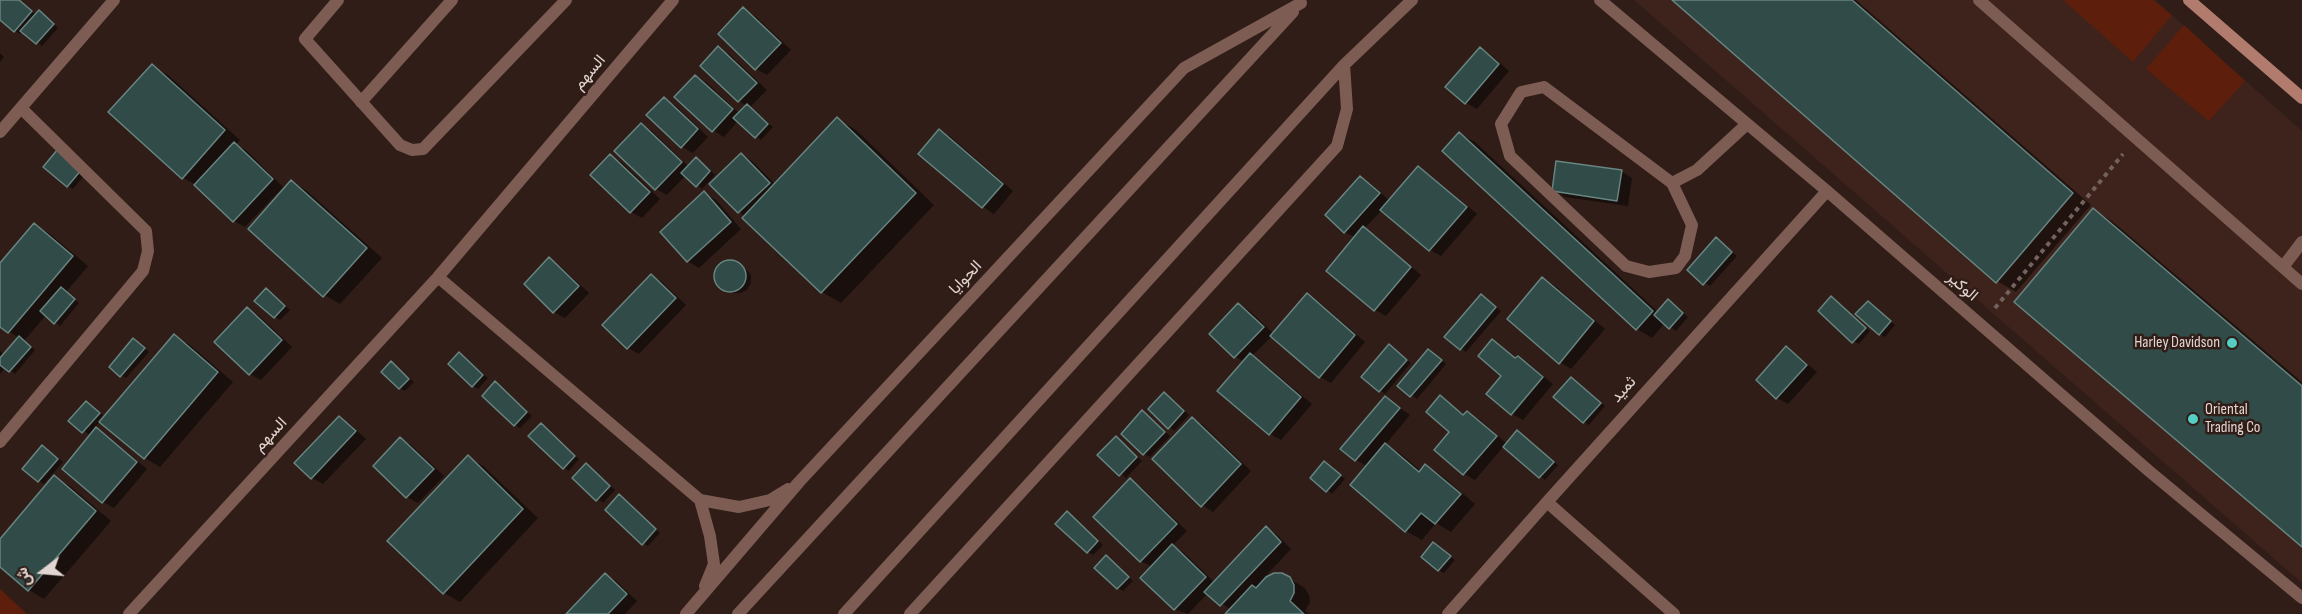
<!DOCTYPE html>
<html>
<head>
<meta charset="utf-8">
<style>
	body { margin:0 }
	#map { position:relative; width:2302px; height:614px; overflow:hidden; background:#301d17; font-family:"Sofia Sans Condensed",Vazirmatn,sans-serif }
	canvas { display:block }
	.north { position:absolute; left:12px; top:542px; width:60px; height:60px; -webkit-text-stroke:4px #301d17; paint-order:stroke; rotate:254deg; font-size:16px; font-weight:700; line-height:24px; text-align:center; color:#e2d4d0 }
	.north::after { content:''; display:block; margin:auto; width:21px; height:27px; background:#e2d4d0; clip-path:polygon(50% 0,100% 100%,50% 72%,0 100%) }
</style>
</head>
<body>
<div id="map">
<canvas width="2302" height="614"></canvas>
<div class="north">ش</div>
</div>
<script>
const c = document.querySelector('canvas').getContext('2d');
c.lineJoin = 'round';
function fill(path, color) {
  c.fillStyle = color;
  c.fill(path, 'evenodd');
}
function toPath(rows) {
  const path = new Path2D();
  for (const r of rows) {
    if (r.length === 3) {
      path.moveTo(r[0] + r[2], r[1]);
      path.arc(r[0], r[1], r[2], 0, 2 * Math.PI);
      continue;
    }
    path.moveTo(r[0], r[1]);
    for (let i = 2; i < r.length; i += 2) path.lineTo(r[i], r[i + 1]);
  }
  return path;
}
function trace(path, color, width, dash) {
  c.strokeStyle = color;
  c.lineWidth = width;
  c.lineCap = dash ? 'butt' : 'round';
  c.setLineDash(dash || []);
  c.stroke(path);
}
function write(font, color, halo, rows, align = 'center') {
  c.font = font + ' "Sofia Sans Condensed",Vazirmatn,sans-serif';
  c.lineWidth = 5;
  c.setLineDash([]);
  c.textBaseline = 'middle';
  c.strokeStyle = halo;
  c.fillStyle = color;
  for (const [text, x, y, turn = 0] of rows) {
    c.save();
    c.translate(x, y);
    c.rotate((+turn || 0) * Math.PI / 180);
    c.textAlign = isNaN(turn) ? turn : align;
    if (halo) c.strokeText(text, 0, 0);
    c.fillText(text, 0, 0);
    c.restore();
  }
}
fill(toPath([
	[1634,0,2155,0,2302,131,2302,583]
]), '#3d231c');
fill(toPath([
	[2063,0,2153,0,2172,15,2133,62],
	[2184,25,2245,81,2209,121,2146,69],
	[0,589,26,613,25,614,0,614]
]), '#5d1e0c');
fill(toPath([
	[0,0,19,0,36,15,44,15,58,28,42,46,23,31,20,34,15,31,0,18],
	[1674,0,1856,0,2091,205,2016,292,1997,281],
	[744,9,755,16,791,50,767,75,756,69,720,34],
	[719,48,730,55,767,90,750,107,773,127,761,140,738,121,724,137,713,130,696,77,707,83,740,114,747,106,739,101],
	[1481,49,1492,56,1509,71,1477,109,1466,103],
	[0,53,4,57,0,62],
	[152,66,168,75,240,140,236,145,246,150,283,187,245,227,234,221,198,186,183,178],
	[664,99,675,105,708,137,693,153,682,147,649,115],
	[837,119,856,130,934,205,841,303,822,292,711,184,741,154,752,161,776,185],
	[641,125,652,131,689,167,701,162,715,175,702,189,686,175,667,195,656,189],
	[940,131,951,137,1013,191,994,214,983,207],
	[1460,134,1475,142,1658,312,1673,304,1688,317,1676,331,1665,323,1652,338,1637,329],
	[59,151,86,173,73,189,68,186],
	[610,156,621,162,660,199,642,218,631,212],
	[1418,168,1429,174,1477,214,1441,256,1430,250,1382,210,1364,229,1375,235,1421,275,1386,316,1375,310,1328,270,1356,238,1345,232,1327,215,1360,178,1371,184,1390,201],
	[1621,171,1632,178,1628,206,1565,197,1554,190],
	[292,182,307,191,382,258,340,304,324,295],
	[705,193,716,200,741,229,699,268,688,261,662,233],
	[2093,210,2112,221,2302,382,2302,545],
	[35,225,50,234,88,266,66,292,79,303,60,326,46,315,24,341,35,350,15,374,6,367,0,374,0,351,5,355,19,338,0,325,0,266],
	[1716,239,1737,256,1710,286,1704,283],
	[549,259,560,266,589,293,565,318,554,312,526,284],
	[726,262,733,262,746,269,751,275,751,283,747,290,741,293,733,293,720,286,716,280,716,272,719,266],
	[651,275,662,282,686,305,639,354,628,348],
	[1543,279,1554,285,1605,329,1571,369,1560,362],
	[271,293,290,310,280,320,275,317],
	[1307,295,1318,301,1365,342,1331,383,1320,377,1272,336,1252,356,1261,361,1312,404,1281,440,1270,434,1244,362,1235,356,1239,305,1250,311,1274,334],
	[1481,296,1501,311,1466,352,1447,337],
	[1832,298,1870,331,1859,344,1853,341],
	[1873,306,1895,325,1885,337,1880,334],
	[247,309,258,315,292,347,261,380,250,374,216,342],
	[174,336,190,345,233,382,160,467,145,458,101,421,94,428,108,436,147,469,114,508,103,502,64,469,91,436,71,421,86,402,105,417],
	[1493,341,1517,359,1529,364,1553,384,1523,420,1512,414],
	[139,343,149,352,126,378,121,375],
	[1786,348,1797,355,1817,372,1788,404,1777,398],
	[1395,349,1411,363,1385,394,1363,377],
	[460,353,488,378,478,389,473,386],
	[1434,354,1446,364,1417,399,1399,386],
	[391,363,414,382,405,391,400,388],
	[1577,382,1605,406,1589,425,1584,422],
	[496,383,532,416,520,428,515,425],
	[1165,394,1189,415,1174,431,1150,409],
	[1440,397,1465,415,1468,413,1479,419,1507,444,1522,435,1558,465,1545,480,1504,446,1475,480,1464,474],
	[1385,398,1410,415,1385,445,1401,454,1421,471,1426,466,1441,475,1475,504,1451,532,1436,523,1422,540,1406,531,1352,484,1367,466,1356,460],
	[1143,412,1170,436,1150,457,1144,454],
	[339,417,350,424,366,439,323,484,312,478],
	[1192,419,1203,425,1251,471,1213,512,1202,505],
	[541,425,579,459,569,471,563,467],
	[1116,438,1142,461,1126,478,1100,455],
	[400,439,411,445,444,476,418,503,407,497,375,466],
	[48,450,63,462,44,484,39,481],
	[468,457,483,466,538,518,460,602,444,593],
	[1325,463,1345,479,1332,494,1312,478],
	[586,465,615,490,603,503,574,478],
	[54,477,70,486,111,521,44,599,29,590,0,565,0,541],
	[1130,480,1141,487,1187,531,1172,546,1183,552,1215,583,1266,528,1277,535,1291,549,1261,581,1274,575,1281,574,1305,588,1309,595,1310,602,1305,611,1309,614,1227,614,1231,610,1208,593,1188,614,1175,609,1143,578,1152,567,1141,561,1095,517],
	[620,496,660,533,648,546,642,543],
	[1067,513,1103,545,1093,555,1088,552],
	[1439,547,1455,560,1444,573,1438,570],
	[1106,557,1133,581,1123,591,1118,588],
	[605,575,616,581,637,601,625,614,568,614]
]), '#0007');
const building = toPath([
	[0,0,19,0,32,11,14,32,0,20,0,0],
	[1672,0,1852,0,2073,193,1996,283,1672,0],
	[743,7,781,43,755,70,718,34,743,7],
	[39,10,54,24,36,44,20,31,39,10],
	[718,46,757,83,738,102,700,66,718,46],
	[1480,47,1499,64,1465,104,1445,87,1480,47],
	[152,64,225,130,182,179,108,112,152,64],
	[695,75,733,109,712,132,674,97,695,75],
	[664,97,698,129,681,148,646,115,664,97],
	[747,104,768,124,755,138,733,118,747,104],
	[837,117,916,193,821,293,742,218,837,117],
	[641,123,682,162,655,190,614,151,641,123],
	[939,129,1003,184,982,208,918,154,939,129],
	[1459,132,1653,311,1636,330,1442,151,1459,132],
	[234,142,273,179,233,222,194,185,234,142],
	[58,149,82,169,67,187,43,167,58,149],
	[741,153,770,183,738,213,709,184,741,153],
	[610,154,650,192,630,213,590,175,610,154],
	[696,157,710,171,696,187,681,173,696,157],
	[1556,161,1622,170,1617,201,1552,191,1556,161],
	[1418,166,1467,207,1429,251,1380,210,1418,166],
	[1360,176,1380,193,1344,233,1325,215,1360,176],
	[291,180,367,248,323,297,248,229,291,180],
	[704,191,731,222,687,262,660,232,704,191],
	[2093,208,2302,386,2302,547,2014,302,2093,208],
	[34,223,73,256,8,333,0,327,0,263,34,223],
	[1363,226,1411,267,1374,311,1326,271,1363,226],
	[1716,237,1732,252,1703,285,1687,270,1716,237],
	[549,257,579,286,553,313,524,284,549,257],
	[730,276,16],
	[651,274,676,298,627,349,602,325,651,274],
	[1542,277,1594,321,1559,364,1507,319,1542,277],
	[61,287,75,299,54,324,40,311,61,287],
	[266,288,285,306,274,318,254,301,266,288],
	[1307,293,1355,335,1319,378,1270,336,1307,293],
	[1481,294,1496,307,1460,350,1444,337,1481,294],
	[1831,296,1866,328,1852,343,1818,311,1831,296],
	[1668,299,1683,313,1669,329,1654,315,1668,299],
	[1868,301,1891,321,1879,335,1855,314,1868,301],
	[1238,303,1264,327,1234,358,1209,334,1238,303],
	[247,307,282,340,249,375,214,342,247,307],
	[174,334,218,372,144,459,99,422,174,334],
	[19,336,31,347,9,372,0,365,0,358,19,336],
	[133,338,145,348,120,377,109,367,133,338],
	[1492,339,1515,358,1518,356,1543,377,1511,415,1486,394,1501,376,1478,356,1492,339],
	[1389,344,1407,360,1379,392,1361,377,1389,344],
	[1786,346,1807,365,1776,399,1756,380,1786,346],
	[1428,349,1442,360,1410,397,1397,386,1428,349],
	[459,352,483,375,472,387,448,364,459,352],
	[1250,353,1301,397,1269,435,1217,391,1250,353],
	[391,361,409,379,399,389,381,372,391,361],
	[1571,377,1601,403,1583,423,1553,397,1571,377],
	[495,381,527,412,514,426,482,396,495,381],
	[1164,392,1184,411,1168,429,1148,409,1164,392],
	[1440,395,1463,415,1467,411,1497,436,1463,475,1434,450,1449,432,1426,412,1440,395],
	[1385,396,1400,408,1355,461,1340,449,1385,396],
	[86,401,100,413,82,433,68,421,86,401],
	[1142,410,1165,432,1143,455,1121,434,1142,410],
	[339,416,356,431,311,479,294,463,339,416],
	[1192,417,1241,464,1201,507,1152,459,1192,417],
	[541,423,575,456,563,469,528,436,541,423],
	[96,427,137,462,102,503,62,469,96,427],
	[1517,430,1554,462,1539,478,1503,447,1517,430],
	[1116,436,1137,457,1119,476,1097,455,1116,436],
	[400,437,434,469,406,498,373,466,400,437],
	[1385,443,1419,472,1425,464,1461,494,1435,524,1421,513,1405,532,1350,485,1385,443],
	[42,445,58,459,38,482,22,469,42,445],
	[468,455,523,509,443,594,387,541,468,455],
	[1324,461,1341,475,1326,492,1310,478,1324,461],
	[586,463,610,486,596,501,572,478,586,463],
	[54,475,96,511,28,591,0,567,0,539,54,475],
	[1130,478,1177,524,1140,562,1093,517,1130,478],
	[619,494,656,529,642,545,605,510,619,494],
	[1067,511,1098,541,1087,553,1055,524,1067,511],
	[1266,526,1281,542,1220,606,1204,592,1266,526],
	[1433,542,1451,556,1438,571,1421,557,1433,542],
	[1172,544,1206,577,1174,610,1140,578,1172,544],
	[1106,555,1129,577,1117,589,1094,568,1106,555],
	[605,573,627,594,608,614,566,614,605,573],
	[1274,573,1282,573,1290,577,1294,585,1294,593,1290,601,1304,614,1225,614,1252,585,1256,588,1266,577,1274,573]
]);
fill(building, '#304b48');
trace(building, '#688581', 1.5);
trace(toPath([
	[1995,308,2123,154]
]), '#73625d', 4, [4.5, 4.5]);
trace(toPath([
	[338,0,305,39,400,145,412,150,423,149,566,0],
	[1979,0,2302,284],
	[1544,87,1672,183,1692,225,1685,256,1676,268,1649,272,1626,266,1510,156,1501,124,1521,92,1544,87],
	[361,102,452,0],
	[1672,183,1697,170,1747,124],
	[2283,267,2302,242],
	[0,442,143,271,148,251,146,231,21,108]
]), '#7d5c53', 12);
trace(toPath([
	[1600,0,1827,191,2149,471,2302,598],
	[0,132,114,0],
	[438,277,700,500,739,507,770,500,788,489],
	[700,500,710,536,714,564,705,586],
	[1547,502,1674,614],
	[129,614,438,277,673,0],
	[686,614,799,482,1184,68,1301,3],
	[738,614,1293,12],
	[844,614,1344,65,1412,0],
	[910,614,1337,146,1347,109,1344,65],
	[1448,614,1547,502,1827,191]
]), '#7d5c53', 12);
trace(toPath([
	[2189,0,2302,98]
]), '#b17c6d', 12);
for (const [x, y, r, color] of [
	[2232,343,6,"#56cec3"],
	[2193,419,6,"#56cec3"]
]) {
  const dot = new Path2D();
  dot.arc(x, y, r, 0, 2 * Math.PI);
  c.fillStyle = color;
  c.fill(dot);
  trace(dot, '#301d17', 2);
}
write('16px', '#e2d4d0', '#301d17', [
	["السهم",590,73,-50],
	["الحوايا",966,278,-47],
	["الوكير",1962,287,41],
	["ثميد",1624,390,-48],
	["السهم",271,435,-47]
]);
write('16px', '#e2d4d0', '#301d17', [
	["Harley Davidson",2220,343],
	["Oriental",2205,410,"left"],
	["Trading Co",2205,428,"left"]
], 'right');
</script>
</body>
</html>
